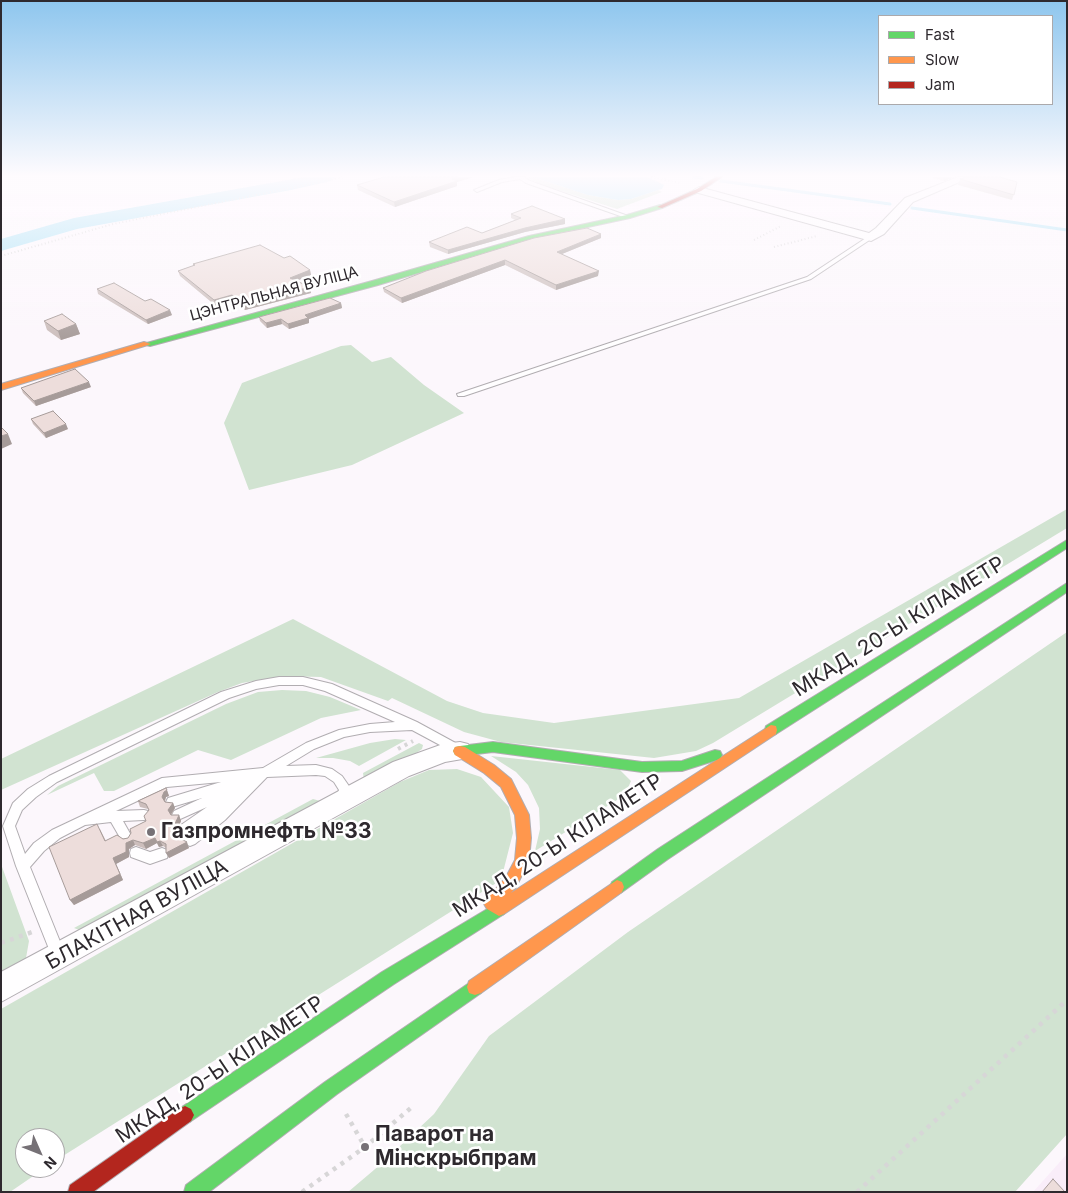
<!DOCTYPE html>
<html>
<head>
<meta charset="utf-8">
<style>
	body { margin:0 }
	#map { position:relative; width:1068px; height:1193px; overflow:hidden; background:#fcf7fc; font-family:Inter,sans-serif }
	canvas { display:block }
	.frame { position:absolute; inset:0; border:2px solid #2e292e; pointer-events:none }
	.legend { position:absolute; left:878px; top:15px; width:175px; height:90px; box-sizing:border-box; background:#fff; border:1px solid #aba9ab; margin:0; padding:6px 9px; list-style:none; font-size:15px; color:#2e292e }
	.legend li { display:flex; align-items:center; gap:10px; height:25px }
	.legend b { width:25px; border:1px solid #aba9ab }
	.north { position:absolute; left:15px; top:1128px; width:50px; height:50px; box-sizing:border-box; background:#fff; border:1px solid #aba9ab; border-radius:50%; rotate:134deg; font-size:14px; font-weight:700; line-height:20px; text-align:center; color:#2e292e }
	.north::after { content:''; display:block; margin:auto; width:18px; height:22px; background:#767176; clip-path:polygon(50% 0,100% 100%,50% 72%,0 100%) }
</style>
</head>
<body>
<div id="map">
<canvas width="1068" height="1193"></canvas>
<div class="frame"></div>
<ul class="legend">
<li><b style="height:6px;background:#63d668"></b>Fast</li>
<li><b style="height:6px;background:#ff974d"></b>Slow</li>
<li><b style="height:6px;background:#b3261e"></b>Jam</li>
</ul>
<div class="north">N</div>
</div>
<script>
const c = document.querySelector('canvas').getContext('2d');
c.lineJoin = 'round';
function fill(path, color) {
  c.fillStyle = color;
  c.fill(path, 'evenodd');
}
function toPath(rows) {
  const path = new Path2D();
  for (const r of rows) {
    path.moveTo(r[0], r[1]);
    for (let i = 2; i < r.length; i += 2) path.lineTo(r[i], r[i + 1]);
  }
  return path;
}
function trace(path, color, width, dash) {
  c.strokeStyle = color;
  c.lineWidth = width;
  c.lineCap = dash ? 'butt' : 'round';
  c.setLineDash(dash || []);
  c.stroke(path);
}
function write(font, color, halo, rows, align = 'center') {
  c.font = font + ' Inter,sans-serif';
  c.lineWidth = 5;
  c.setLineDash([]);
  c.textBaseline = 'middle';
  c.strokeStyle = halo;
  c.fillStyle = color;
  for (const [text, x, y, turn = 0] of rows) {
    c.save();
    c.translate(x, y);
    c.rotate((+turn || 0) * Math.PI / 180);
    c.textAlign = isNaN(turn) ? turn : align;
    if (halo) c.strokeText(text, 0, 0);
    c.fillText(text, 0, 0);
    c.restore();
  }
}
fill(toPath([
	[1067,1154,1067,1192,1033,1192]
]), '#f9edf9');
fill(toPath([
	[528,177,533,177,588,195,618,200,631,199,658,190,662,192,617,209,537,183],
	[351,345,372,362,391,357,424,385,464,413,352,465,249,490,224,423,242,383,341,346],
	[1067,509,1067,528,713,743,696,751,654,758,501,742,464,732,392,698,388,701,321,677,283,676,242,683,218,692,1,790,1,759,293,619,447,701,483,713,554,723,739,698],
	[1067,632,1067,1134,1015,1192,348,1192,381,1164,434,1114,489,1036,628,932],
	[282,690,306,691,330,697,361,710,321,718,231,760,198,750,114,791,104,791,94,773,47,795,58,786,226,704,258,692],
	[395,739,406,740,359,766,350,761,333,758,316,758,370,743],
	[419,743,423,745,422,749,412,756,364,780,363,773],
	[491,756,620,770,631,781,625,795,535,851,540,829,539,808,528,785,516,772],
	[457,769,481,777,509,807,513,833,501,880,55,1161,55,1138,25,1138,25,1168,45,1168,10,1192,1,1192,1,1009,400,782,429,770],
	[313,799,324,802,82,931,74,928],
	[1,864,29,941,26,958,19,969,1,984]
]), '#d1e3d1');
fill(toPath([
	[533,177,647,177,664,185,662,189,658,190,631,199,618,200,588,195]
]), '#a8e1f6');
trace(toPath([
	[694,177,702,178],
	[721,181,890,204],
	[912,208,1067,230]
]), '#a8e1f6', 3);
fill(toPath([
	[304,177,334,177,331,181,291,190,77,229,1,251,1,239,74,218,304,177]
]), '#a8e1f6');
const lane = toPath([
	[516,177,524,177,530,181,631,217,626,218,526,183,520,179,502,182,477,192,474,190,499,180,516,177],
	[869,236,874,237,811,279,464,396,458,396,457,394,807,277,869,236],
	[279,677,303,677,332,684,417,722,461,746,463,749,461,752,457,754,453,752,412,730,370,732,344,737,314,749,286,766,316,765,332,769,342,776,351,789,345,806,341,807,337,806,335,802,339,790,334,782,325,776,316,775,267,777,225,820,195,844,190,846,185,844,184,840,185,836,193,830,185,834,181,833,179,829,181,825,207,807,178,820,174,819,172,815,174,811,202,798,172,807,168,806,166,802,168,798,221,782,167,787,116,811,144,810,148,811,150,815,148,819,144,820,123,821,132,837,130,841,126,842,122,841,111,822,85,825,60,838,44,851,30,867,65,954,63,959,58,961,53,959,16,866,3,826,13,803,28,789,49,776,221,692,256,681,279,677],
	[279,685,303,685,325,691,395,722,370,724,339,730,306,743,263,768,162,778,52,830,34,843,25,854,15,826,22,810,36,797,57,782,229,698,256,689,279,685],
	[136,847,150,852,162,848,167,850,168,854,167,858,150,864,131,857,130,853,131,849,136,847]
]);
const street = toPath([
	[958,177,971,177,913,202,884,234,871,241,695,192,694,190,699,187,869,233,876,228,905,198,958,177],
	[460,742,468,744,472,751,468,758,445,762,409,776,1,1002,1,972,393,762,443,744,460,742]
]);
const fast = toPath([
	[660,205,663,207,662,208,630,218,532,239,378,285,150,346,143,344,372,281,529,236,627,215,660,205],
	[1067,540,1067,548,776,734,771,735,766,734,765,730,766,726,1067,540],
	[1067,583,1067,592,668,859,622,892,617,894,612,892,610,887,612,882,658,849,1067,583],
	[493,742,642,762,682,761,715,750,720,751,722,755,720,759,682,771,642,772,493,752,460,756,455,755,453,751,455,747,460,746,493,742],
	[499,902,504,904,507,909,504,914,394,984,191,1121,185,1124,179,1121,176,1115,179,1109,382,972,499,902],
	[475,979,481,981,483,987,481,993,337,1094,209,1192,184,1192,186,1185,325,1082,475,979]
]);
const slow = toPath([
	[144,342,151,344,1,390,1,384,144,342],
	[771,725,776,726,777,730,776,734,504,914,499,916,487,909,484,904,487,899,506,877,515,860,517,838,515,815,501,787,484,773,455,755,453,751,455,747,460,746,465,747,494,765,511,779,529,815,531,838,529,861,516,887,511,893,771,725],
	[617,880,622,882,624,887,622,892,481,993,475,995,469,993,467,987,469,981,617,880]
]);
const jam = toPath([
	[716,177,722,177,701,191,662,208,657,207,697,189,716,177],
	[185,1106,191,1109,194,1115,191,1121,93,1192,68,1192,70,1185,179,1109,185,1106]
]);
trace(lane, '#b1adb1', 2);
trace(street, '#b1adb1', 2);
trace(fast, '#b1adb1', 2);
trace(slow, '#b1adb1', 2);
trace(jam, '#b1adb1', 2);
trace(toPath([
	[651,177,680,183],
	[754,240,781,226],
	[774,247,817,236],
	[1,256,113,224,345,177]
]), '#d7d6d7', 2, [1, 2.5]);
trace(toPath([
	[398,749,413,741]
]), '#d7d6d7', 4, [3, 4.5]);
trace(toPath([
	[1,943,35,931],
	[346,1114,365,1147],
	[302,1192,365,1147,412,1107],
	[857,1192,1067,1000]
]), '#d7d6d7', 4.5, [4, 5.5]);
fill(lane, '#fffeff');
fill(street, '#fffeff');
fill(fast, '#63d668');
fill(slow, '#ff974d');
fill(jam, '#b3261e');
fill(toPath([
	[384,177,473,177,457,182,457,186,395,207,358,190,357,185],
	[930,177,954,177,944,181],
	[960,179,1017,182,1012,200,958,185],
	[511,214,565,224,525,232,448,254,430,247,429,242,482,233,515,220,511,218],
	[601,234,601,238,562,254,598,276,556,290,505,265,402,303,384,292,383,288],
	[284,258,310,270,311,275,296,281,310,287,311,293,245,310,234,301,216,306,180,276,178,271,194,266,193,264],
	[97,289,145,301,172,315,148,324,98,294],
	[341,303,342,308,309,319,309,323,289,329,282,324,267,328,260,321,259,317],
	[44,321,76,324,80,334,61,340,47,330],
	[91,387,36,406,23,393,21,388],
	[31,419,68,429,46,438,33,424],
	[166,788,169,796,166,797,165,802,173,803,175,808,171,815,179,815,181,821,178,829,181,830,183,835,183,840,189,848,169,858,166,853,166,848,163,846,159,847,157,843,146,849,135,845,129,849,129,857,116,864,123,880,74,905,70,900,100,829,106,841,128,838,146,821,149,811,148,809,140,807,138,801]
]), '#ccbebc');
fill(toPath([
	[459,177,473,177,457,182,457,186,395,207,394,202],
	[945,177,954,177,944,181],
	[565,219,565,224,525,232,448,254,448,250,525,228],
	[601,234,601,238,557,256,557,252],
	[505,260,505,265,402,303,401,298],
	[310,270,311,275,291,283,290,278],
	[599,271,598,276,556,290,556,285],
	[310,287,311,293,245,310,244,304],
	[232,295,234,301,216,306,214,300],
	[341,303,342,308,309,319,309,323,289,329,288,324,305,315],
	[170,310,172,315,148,324,146,320],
	[281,319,282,324,267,328,266,323],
	[76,324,80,334,61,340,58,331],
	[89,382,91,387,36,406,34,401],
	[66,424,68,429,46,438,44,433],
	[8,434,12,444,1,449,1,436],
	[167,790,169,796,166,797,164,803,162,797,164,792],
	[173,803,175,808,170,816,168,810],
	[179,815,181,821,177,830,175,824],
	[181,830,183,835,183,844,187,842,189,848,169,858,166,853,181,839],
	[155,838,160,841,163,846,159,847,157,843,146,849,143,843],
	[133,840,135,845,129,849,129,857,116,864,123,880,74,905,70,900,113,858,126,843]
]), '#a69b99');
const building = toPath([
	[384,177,459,177,452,179,457,181,394,202,357,185,384,177],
	[966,177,999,177,1017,182,1014,195,960,179,966,177],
	[532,206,565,219,525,228,448,250,429,242,467,227,482,233,521,218,511,214,532,206],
	[587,228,601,234,557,252,599,271,556,285,505,260,401,298,383,288,426,271,534,238,587,228],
	[260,245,284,258,290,256,310,270,290,278,310,287,244,304,232,295,214,300,178,271,195,265,193,264,260,245],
	[114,283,145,301,151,299,170,310,146,320,97,289,114,283],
	[330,298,341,303,305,315,308,318,288,324,281,319,266,323,259,317,330,298],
	[62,314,76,324,58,331,44,321,62,314],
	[75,369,89,382,34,401,21,388,75,369],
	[53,411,66,424,44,433,31,419,53,411],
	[1,427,8,434,1,436,1,427],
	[166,788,167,790,164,792,162,797,165,802,173,803,168,810,171,815,179,815,175,824,177,829,181,830,181,839,187,842,166,853,166,844,160,841,157,842,155,838,143,843,133,840,126,843,126,852,113,858,120,874,70,900,49,847,97,824,105,841,117,835,123,839,128,838,131,833,130,829,146,821,144,816,149,810,146,804,138,801,166,788],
	[1053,1179,1065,1192,1042,1192,1053,1179]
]);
fill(building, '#eddddb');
trace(building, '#a69b99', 1);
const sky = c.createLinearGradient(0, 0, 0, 344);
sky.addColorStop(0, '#8ec6ee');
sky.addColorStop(0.51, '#fefbfe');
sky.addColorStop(1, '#fefbfe00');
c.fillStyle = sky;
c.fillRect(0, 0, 1068, 344);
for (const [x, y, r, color] of [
	[151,832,5,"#767176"],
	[365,1147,5,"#767176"]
]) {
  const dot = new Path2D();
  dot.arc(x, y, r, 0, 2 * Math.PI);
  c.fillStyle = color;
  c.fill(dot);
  trace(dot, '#fff', 2);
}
write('15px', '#2e292e', '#fff', [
	["ЦЭНТРАЛЬНАЯ ВУЛІЦА",274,294,-15]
]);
write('21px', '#2e292e', '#fff', [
	["МКАД, 20-Ы КІЛАМЕТР",899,627,-32],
	["МКАД, 20-Ы КІЛАМЕТР",558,846,-33],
	["БЛАКІТНАЯ ВУЛІЦА",137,915,-29],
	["МКАД, 20-Ы КІЛАМЕТР",220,1070,-34]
]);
write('bold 21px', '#2e292e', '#fff', [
	["Газпромнефть №33",161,832],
	["Паварот на",375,1135],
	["Мінскрыбпрам",375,1159]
], 'left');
</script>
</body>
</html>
